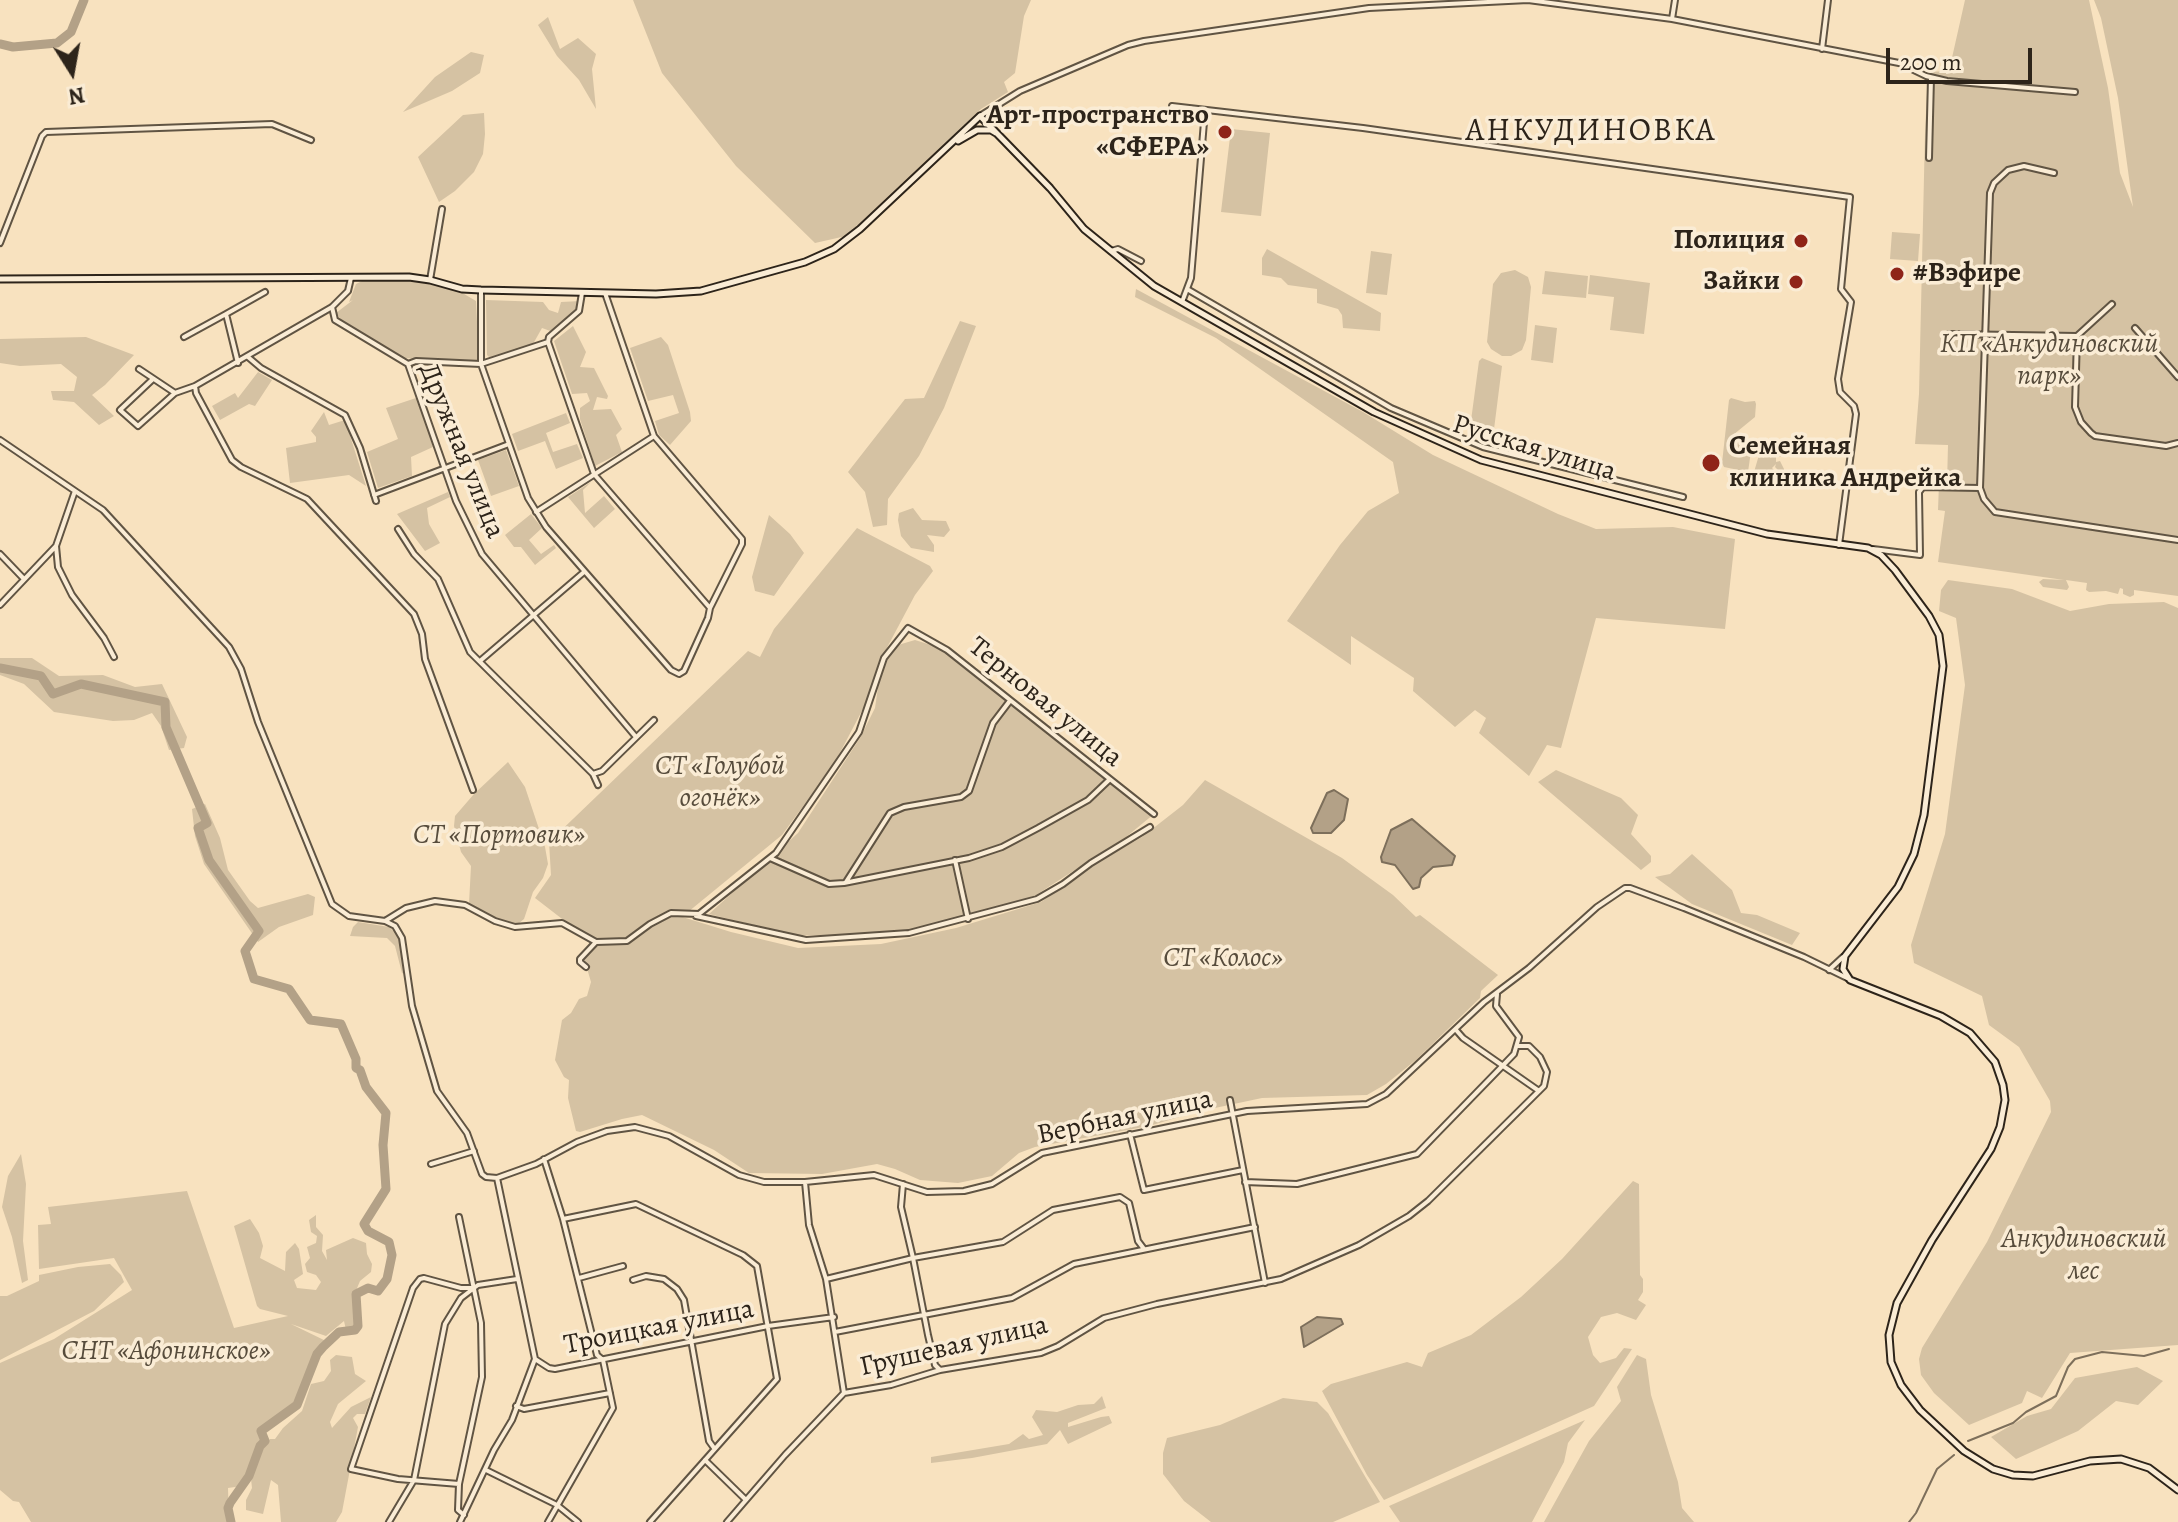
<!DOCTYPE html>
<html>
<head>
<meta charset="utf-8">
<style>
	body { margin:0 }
	#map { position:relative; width:2178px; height:1522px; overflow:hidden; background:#f8e2bf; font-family:Alegreya,serif }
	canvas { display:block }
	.north { position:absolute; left:32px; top:32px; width:80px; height:80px; -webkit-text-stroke:6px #faecd5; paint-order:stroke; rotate:169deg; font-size:22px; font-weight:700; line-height:32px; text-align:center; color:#2d241a }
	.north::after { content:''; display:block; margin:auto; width:28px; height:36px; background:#2d241a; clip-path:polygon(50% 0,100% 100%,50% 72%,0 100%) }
	.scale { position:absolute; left:1886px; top:48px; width:146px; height:36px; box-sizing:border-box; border:4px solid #2d241a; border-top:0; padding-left:10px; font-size:24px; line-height:28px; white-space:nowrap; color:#2d241a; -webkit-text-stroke:6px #faecd5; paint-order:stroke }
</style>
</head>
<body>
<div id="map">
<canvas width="2178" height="1522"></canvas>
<div class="north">N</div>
<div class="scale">200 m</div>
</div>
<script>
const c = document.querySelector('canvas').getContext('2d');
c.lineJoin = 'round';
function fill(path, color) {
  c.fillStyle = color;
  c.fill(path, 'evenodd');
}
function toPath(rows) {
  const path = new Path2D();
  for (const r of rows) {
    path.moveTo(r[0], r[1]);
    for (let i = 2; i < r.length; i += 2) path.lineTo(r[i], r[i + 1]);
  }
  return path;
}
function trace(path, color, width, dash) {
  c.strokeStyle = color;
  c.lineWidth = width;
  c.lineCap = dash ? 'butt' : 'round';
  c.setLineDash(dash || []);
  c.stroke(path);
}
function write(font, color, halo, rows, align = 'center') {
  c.font = font + ' Alegreya,serif';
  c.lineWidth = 7;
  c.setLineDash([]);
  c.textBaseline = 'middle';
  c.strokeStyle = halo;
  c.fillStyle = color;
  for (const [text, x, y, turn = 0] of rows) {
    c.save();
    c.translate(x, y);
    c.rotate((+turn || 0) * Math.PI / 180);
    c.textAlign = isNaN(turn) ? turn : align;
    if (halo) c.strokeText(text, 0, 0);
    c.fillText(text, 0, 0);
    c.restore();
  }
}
fill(toPath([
	[633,0,1031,0,1024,16,1015,73,1004,82,1008,92,981,109,846,236,815,243,736,166,662,73],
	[1965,0,2089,0,2108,88,2120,173,2133,207,2118,98,2101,18,2094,0,2178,0,2178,596,2134,590,2134,595,2130,597,2123,594,2123,589,2120,588,2118,594,2106,591,2089,592,2086,590,2087,583,2066,580,2069,587,2067,590,2043,587,2039,582,2043,579,2064,580,1938,562,1945,511,1938,510,1939,484,1947,484,1948,445,1915,444,1919,394,1925,133,1928,72,1949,71],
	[548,17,560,49,578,38,596,54,592,69,596,109,579,80,557,56,538,25],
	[471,52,484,55,480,73,452,91,403,112,435,77],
	[484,113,485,134,483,154,474,172,455,191,439,202,418,157,463,115],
	[1231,129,1270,133,1261,216,1221,212],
	[1892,232,1920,234,1918,261,1890,259],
	[1267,249,1381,313,1380,331,1343,328,1342,315,1338,309,1317,303,1317,289,1288,285,1281,278,1262,275,1262,258],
	[1371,251,1392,254,1387,295,1366,293],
	[1515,270,1528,277,1531,287,1526,340,1522,350,1511,356,1502,356,1491,349,1487,342,1493,284,1501,273],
	[1545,271,1588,276,1586,298,1542,294],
	[1590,275,1650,283,1644,334,1610,330,1614,297,1588,294],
	[402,280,424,282,459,291,476,301,479,363,404,358,342,321,336,313,353,300,349,302,356,284,362,281],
	[1136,289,1363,412,1433,455,1558,514,1596,529,1673,527,1735,539,1725,629,1596,618,1561,748,1547,745,1529,776,1479,733,1486,718,1475,710,1455,727,1413,691,1414,678,1351,636,1351,665,1287,621,1340,545,1368,511,1399,493,1393,462,1216,338,1135,297],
	[486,300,543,302,549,310,558,313,561,302,581,301,578,311,553,332,542,328,533,344,491,359,487,355],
	[960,321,976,326,944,408,919,456,888,499,887,525,873,527,865,492,848,472,905,399,924,398],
	[1535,325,1557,328,1553,363,1531,360],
	[573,326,586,352,580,367,594,368,608,396,607,399,597,397,593,410,611,409,622,429,616,435,622,452,595,466,580,419,580,408,590,401,587,393,572,394,554,341],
	[86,337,134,355,105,385,92,395,114,416,99,425,74,402,53,400,51,391,74,391,77,377,61,364,20,366,0,363,0,339],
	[661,337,668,345,690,412,691,421,670,445,659,435,655,421,679,413,673,395,648,401,630,348],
	[1482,358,1502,366,1493,437,1470,428,1479,361],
	[258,372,272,380,255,406,249,404,220,420,212,406,235,393,238,398],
	[419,397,433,447,411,457,412,476,378,488,367,452,398,439,386,408],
	[1731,398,1745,402,1755,401,1756,404,1755,417,1733,435,1743,447,1751,451,1748,472,1724,467,1722,463,1729,400],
	[324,412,329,425,345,420,366,486,349,475,290,483,286,448,316,442,316,437,311,431],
	[566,413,570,423,546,433,553,452,577,444,583,458,556,469,545,441,518,451,512,434],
	[1768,444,1781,445,1784,450,1781,457,1776,456,1776,462,1780,461,1784,469,1784,476,1775,467,1776,464,1772,468,1782,479,1762,476,1766,472,1762,470,1759,476,1754,472,1759,455,1762,455,1763,458,1769,453,1763,452],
	[506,450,519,486,491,496,478,460],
	[591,482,583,490,585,513,604,496,615,509,594,528,568,497],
	[448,492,450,497,427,508,429,524,440,543,425,551,397,514],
	[913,508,922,520,946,521,950,530,944,537,927,535,934,545,934,552,911,548,901,536,898,520,899,513],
	[531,514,542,528,529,540,541,554,554,545,556,548,535,565,521,547,514,547,505,535],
	[769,515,790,534,804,553,774,596,755,591,752,577],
	[857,528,930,566,933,571,915,595,882,657,865,705,834,764,782,835,688,912,672,909,624,941,597,940,579,932,535,898,551,875,549,842,748,651,760,657,774,629],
	[1948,580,2012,589,2070,611,2109,604,2164,602,2178,608,2178,1345,2070,1353,2042,1398,2027,1391,2022,1403,1969,1425,1934,1393,1921,1375,1919,1359,1922,1348,1987,1242,2051,1112,2050,1101,2019,1047,1989,1025,1982,996,1914,963,1911,945,1945,834,1965,685,1956,618,1939,611,1941,590],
	[915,640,947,650,1154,814,1126,837,1036,895,1004,907,941,924,890,935,792,935,709,914,798,833,860,738,875,708,880,674,890,653,898,645],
	[0,658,32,658,59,676,103,675,135,687,162,684,187,737,184,748,169,750,161,726,152,713,134,720,113,721,54,712,24,684,0,675],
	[508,762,525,787,545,847,548,864,543,878,533,892,524,919,518,924,511,925,479,912,469,904,471,866,461,852,454,826,455,816,474,794],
	[1556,770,1621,798,1638,815,1631,834,1651,856,1651,862,1641,870,1538,782],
	[1205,780,1342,858,1393,895,1416,917,1420,915,1498,975,1481,991,1480,998,1416,1060,1386,1084,1367,1095,1262,1098,1196,1112,1149,1126,1035,1147,1019,1153,992,1176,958,1183,920,1180,895,1169,877,1164,822,1174,749,1173,714,1150,642,1115,622,1119,580,1132,576,1131,568,1098,569,1080,564,1077,555,1060,562,1020,571,1013,579,999,587,996,591,982,584,958,598,945,626,944,654,924,676,915,731,932,798,948,881,944,956,928,1041,902,1093,865,1142,837,1183,805],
	[205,804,220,838,228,870,250,901,258,908,308,894,315,897,313,915,279,927,258,942,204,864,195,836,192,809],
	[1692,854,1732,890,1741,913,1757,915,1800,933,1792,945,1692,904,1655,877,1670,874],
	[358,922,389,927,398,935,407,975,402,973,395,946,387,938,350,936,353,927],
	[21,1154,26,1184,23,1241,28,1280,22,1283,12,1237,2,1207,8,1176],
	[1633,1181,1639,1184,1640,1275,1643,1279,1643,1292,1638,1300,1646,1305,1636,1320,1617,1313,1601,1317,1588,1337,1593,1355,1600,1363,1616,1358,1624,1348,1632,1349,1594,1406,1384,1500,1367,1475,1322,1391,1331,1384,1407,1362,1422,1367,1428,1353,1471,1335,1521,1297,1562,1259],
	[187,1191,234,1328,288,1316,260,1309,257,1306,234,1226,250,1219,259,1233,263,1246,260,1258,285,1271,286,1252,295,1243,299,1249,303,1274,294,1280,297,1288,316,1290,321,1282,316,1275,307,1272,305,1264,310,1258,307,1247,316,1243,317,1236,311,1232,309,1220,316,1215,316,1227,323,1235,322,1251,327,1260,326,1250,353,1238,366,1243,367,1254,372,1264,371,1272,360,1281,355,1293,354,1313,357,1325,355,1329,346,1330,344,1321,326,1336,291,1324,328,1342,316,1352,297,1405,262,1431,265,1441,255,1454,249,1476,242,1486,228,1488,229,1522,31,1522,19,1502,13,1501,0,1490,0,1363,54,1339,132,1290,114,1258,39,1269,38,1225,51,1224,48,1207],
	[110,1264,121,1275,124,1282,94,1311,0,1360,0,1296,7,1296,39,1281,39,1275,78,1267],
	[336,1355,352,1357,355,1374,366,1381,338,1404,330,1422,332,1428,351,1407,371,1397,365,1414,357,1414,353,1418,358,1427,342,1512,336,1522,281,1522,278,1485,271,1480,263,1514,246,1510,246,1500,252,1488,251,1479,258,1460,257,1456,262,1448,270,1439,275,1439,283,1428,302,1411,311,1384,324,1381,331,1371,330,1360],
	[1637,1355,1646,1359,1651,1395,1678,1482,1682,1508,1694,1522,1544,1522,1589,1441,1621,1401,1617,1387],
	[2137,1367,2163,1381,2138,1405,2116,1401,2078,1431,2016,1459,1991,1437,2027,1416,2051,1409,2075,1378],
	[1102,1396,1106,1408,1068,1423,1068,1427,1101,1417,1109,1416,1112,1423,1068,1444,1060,1430,1047,1444,972,1458,931,1463,931,1457,1009,1444,1023,1434,1029,1439,1043,1435,1032,1417,1036,1410,1057,1412,1078,1405,1094,1404],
	[1283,1398,1317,1402,1328,1413,1380,1502,1333,1522,1211,1522,1184,1501,1163,1474,1163,1453,1167,1438,1220,1425],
	[1585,1420,1568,1443,1564,1462,1532,1522,1400,1522,1389,1506]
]), '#d5c2a3');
const water = toPath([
	[1334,790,1348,799,1344,820,1331,833,1313,833,1311,828,1327,793,1334,790],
	[1412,819,1455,856,1452,865,1433,867,1421,878,1419,887,1413,889,1395,865,1382,862,1381,857,1391,830,1412,819],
	[1317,1317,1341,1319,1343,1324,1304,1347,1301,1327,1317,1317]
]);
fill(water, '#b3a187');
trace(water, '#7d6f5b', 2);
trace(toPath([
	[1968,1441,2013,1423,2026,1412,2056,1396,2068,1367,2075,1359,2102,1352,2144,1356,2169,1349],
	[1909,1522,1916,1513,1937,1469,1954,1455]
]), '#7d6f5b', 2);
trace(toPath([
	[0,44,13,47,57,43,71,32,84,0],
	[0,668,41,676,53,694,81,684,165,702,166,727,207,823,198,828,209,860,259,931,245,951,254,979,289,989,310,1020,341,1024,356,1059,356,1068,360,1070,366,1087,386,1113,383,1145,386,1189,364,1224,368,1231,389,1242,392,1255,387,1279,378,1291,368,1288,356,1294,358,1326,355,1330,339,1332,323,1347,317,1354,297,1405,261,1431,265,1441,260,1446,249,1476,230,1503,228,1508,231,1522]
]), '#b3a187', 9);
const street = toPath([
	[1672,19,1675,0],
	[1822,49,1828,0],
	[1172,106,1363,128,1850,197,1841,289,1851,302,1838,379,1840,392,1854,406,1856,414,1839,545],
	[980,116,1020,91,1128,45,1144,41,1369,8,1528,0,1672,19,1899,63,1926,76,1947,81,2075,92],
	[1929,158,1931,78],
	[2054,173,2024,166,2008,170,1994,183,1990,193,1980,488,1984,499,1995,512,2178,540],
	[0,243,42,136,46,132,272,124,311,140],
	[1111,251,1118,249,1141,261],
	[430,280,442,209],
	[1187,289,1391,408,1483,447,1683,497],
	[605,293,654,436,742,539,742,544,710,608],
	[1182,302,1191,278,1205,110],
	[332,307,335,320,408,364,456,501,482,554,636,737],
	[2135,328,2178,377],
	[1949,334,2077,336,2112,304],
	[2077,336,2075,407,2081,422,2091,433,2095,436,2166,446,2178,443],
	[184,337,226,314],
	[548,342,549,337,579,311,582,293],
	[248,357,261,368,345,415,360,448,376,501],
	[238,363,226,314,265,292],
	[408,364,416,361,481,364,548,342,594,474,710,608,708,618,684,671,679,674,671,670,546,527,528,498,481,364,481,290],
	[139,369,175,393,195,386,332,307,348,291,351,278],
	[153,379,120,410,138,426,175,393],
	[195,386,196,393,232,460,241,467,307,499,414,614,422,634,425,659,473,790],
	[0,440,103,510,229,647,241,669,258,722,332,904,349,916,385,921,395,926,402,938,412,1006,437,1091,467,1133,482,1174,486,1177,497,1178,536,1164,577,1142,607,1131,635,1127,669,1136,739,1175,764,1182,805,1182,874,1175,927,1192,964,1191,992,1184,1042,1153,1247,1111,1367,1104,1386,1094,1484,1002,1529,968,1597,907,1625,888,1630,888,1684,908,1804,957,1847,978],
	[75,491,56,546,58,567,72,595,104,638,114,657],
	[374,495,509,444],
	[536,512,654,436],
	[398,529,414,554,438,579,470,652,593,774,598,785],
	[1873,549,1920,555,1919,492,1923,487,1980,488],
	[0,554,24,579],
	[0,605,56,546],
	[480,661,584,572],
	[593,774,602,771,654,720],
	[770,858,829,884,844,883,969,858,1002,847,1038,828,1088,800,1109,780],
	[955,860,968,919],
	[846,882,890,813,904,807,961,797,969,791,993,723,1009,702],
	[696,916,806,940,909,933,1037,899,1063,884,1091,863,1150,827],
	[385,921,406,908,435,901,465,905,495,921,515,927,562,923,596,942,580,959,580,962,586,967],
	[596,942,627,941,650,924,671,913,699,914,776,853,859,732,884,658,908,628,947,650,1154,814],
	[1829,970,1843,957],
	[1456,1030,1463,1038,1539,1091],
	[1230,1100,1265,1283],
	[1130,1134,1144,1190,1243,1170],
	[544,1159,563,1219,597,1355,603,1360,613,1408,548,1522],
	[431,1164,474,1151],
	[497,1178,535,1359,549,1368,555,1369,768,1326,834,1317],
	[805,1182,809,1225,826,1279,844,1393],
	[1245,1182,1297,1184,1417,1154,1514,1054,1519,1037,1496,1006,1497,994],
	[459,1217,481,1323,482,1377,459,1484,458,1510,464,1515],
	[563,1219,636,1204,743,1255,757,1266,777,1379,650,1522],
	[579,1278,623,1266],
	[826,1279,913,1258,901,1207,903,1184],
	[633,1280,646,1276,664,1279,677,1289,684,1300,709,1441,714,1448],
	[835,1332,1012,1298,1074,1264,1255,1227],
	[940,1370,935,1365,928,1335,913,1258,1003,1242,1053,1210,1120,1197,1129,1203,1138,1241,1144,1249],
	[516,1406,524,1409,610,1393],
	[705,1460,746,1500],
	[486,1470,557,1505,578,1522],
	[459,1484,398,1479,351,1469,413,1288,420,1279,424,1278,461,1288,474,1288],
	[389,1522,414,1480,445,1324,461,1298,478,1285,517,1279],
	[460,1522,494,1450,512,1420,535,1359],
	[727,1522,785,1455,844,1393,891,1385,940,1370,1041,1353,1058,1346,1104,1318,1157,1304,1281,1279,1359,1245,1409,1216,1428,1201,1544,1086,1547,1072,1540,1057,1529,1046,1518,1046]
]);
const secondary = toPath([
	[958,141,977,130,991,130,996,133],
	[0,279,409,277,430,280,462,289,481,290,656,294,701,291,805,262,834,249,860,229,980,116,1050,188,1084,229,1154,286,1374,412,1481,460,1767,534,1868,548,1881,555,1895,570,1929,616,1939,635,1943,666,1924,815,1914,854,1898,887,1845,956,1843,969,1850,980,1941,1016,1970,1033,1995,1062,2003,1085,2005,1100,2000,1127,1991,1149,1932,1240,1897,1303,1889,1335,1891,1362,1901,1385,1920,1410,1964,1451,1993,1469,2013,1475,2033,1476,2090,1461,2121,1459,2149,1468,2178,1490]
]);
trace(street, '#605443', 8);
trace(secondary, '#2d241a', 9);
trace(street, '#faecd5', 4);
trace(secondary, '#faecd5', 5);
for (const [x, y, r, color] of [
	[1225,132,8,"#8f2418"],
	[1801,241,8,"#8f2418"],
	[1897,274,8,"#8f2418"],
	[1796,282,8,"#8f2418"],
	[1711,463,10,"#8f2418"]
]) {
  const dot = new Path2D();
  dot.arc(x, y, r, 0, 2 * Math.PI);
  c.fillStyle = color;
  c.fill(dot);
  trace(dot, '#faecd5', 3);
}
write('bold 28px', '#2d241a', '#faecd5', [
	["Арт-пространство",1209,116],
	["«СФЕРА»",1209,148],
	["Полиция",1785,241],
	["#Вэфире",1913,274,"left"],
	["Зайки",1780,282],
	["Семейная",1729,447,"left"],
	["клиника Андрейка",1729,479,"left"]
], 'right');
write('italic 28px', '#574c3c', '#faecd5', [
	["КП «Анкудиновский",2049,345],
	["парк»",2049,377],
	["СТ «Голубой",720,767],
	["огонёк»",720,799],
	["СТ «Портовик»",499,836],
	["СТ «Колос»",1223,959],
	["Анкудиновский",2084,1240],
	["лес",2084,1272],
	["СНТ «Афонинское»",166,1352]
]);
write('28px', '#2d241a', '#faecd5', [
	["Русская улица",1534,449,17],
	["Дружная улица",461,451,68],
	["Терновая улица",1045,703,39],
	["Вербная улица",1125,1118,-12],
	["Троицкая улица",659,1328,-11],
	["Грушевая улица",954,1347,-13]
]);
c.letterSpacing = '2px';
write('32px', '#2d241a', '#faecd5', [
	["АНКУДИНОВКА",1591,132]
]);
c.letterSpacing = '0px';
</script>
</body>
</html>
